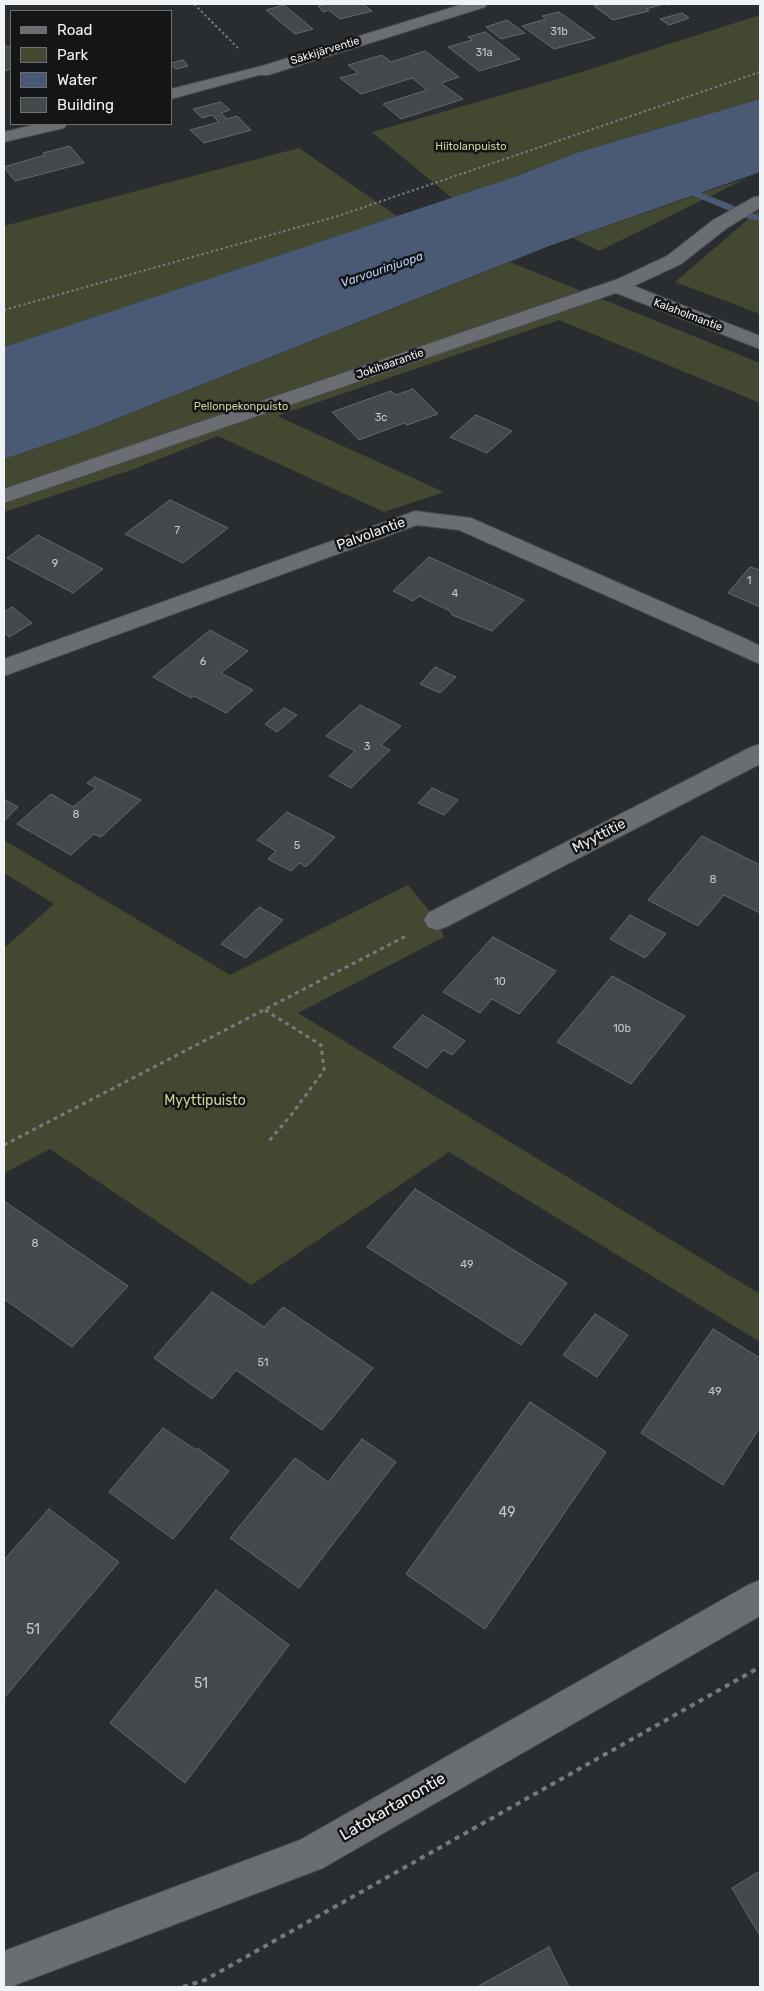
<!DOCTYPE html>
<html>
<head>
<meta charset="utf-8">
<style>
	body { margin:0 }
	#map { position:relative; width:764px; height:1991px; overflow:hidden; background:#292d30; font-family:Rubik,sans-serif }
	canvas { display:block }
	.frame { position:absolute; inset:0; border:5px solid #f0f3f5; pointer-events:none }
	.legend { position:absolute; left:10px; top:10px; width:162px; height:115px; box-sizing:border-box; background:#141517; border:1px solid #6c6e70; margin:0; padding:6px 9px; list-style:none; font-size:15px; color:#f0f3f5 }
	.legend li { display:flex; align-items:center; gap:10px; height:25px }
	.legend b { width:25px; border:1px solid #6c6e70 }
</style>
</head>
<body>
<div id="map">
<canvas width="764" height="1991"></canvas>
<div class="frame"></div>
<ul class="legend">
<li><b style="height:6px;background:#6a6e72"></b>Road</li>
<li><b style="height:14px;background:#434831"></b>Park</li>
<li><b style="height:14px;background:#4a5a74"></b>Water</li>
<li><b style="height:14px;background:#43484b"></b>Building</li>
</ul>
</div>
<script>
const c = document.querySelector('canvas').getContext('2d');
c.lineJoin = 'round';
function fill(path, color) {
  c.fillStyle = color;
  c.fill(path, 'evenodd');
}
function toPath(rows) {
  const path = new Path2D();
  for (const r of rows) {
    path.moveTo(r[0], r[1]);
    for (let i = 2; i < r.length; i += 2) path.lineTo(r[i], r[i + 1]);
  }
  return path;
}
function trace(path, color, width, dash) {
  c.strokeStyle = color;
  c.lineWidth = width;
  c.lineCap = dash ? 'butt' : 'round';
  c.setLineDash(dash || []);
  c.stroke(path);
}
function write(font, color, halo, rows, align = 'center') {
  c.font = font + ' Rubik,sans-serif';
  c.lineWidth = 5;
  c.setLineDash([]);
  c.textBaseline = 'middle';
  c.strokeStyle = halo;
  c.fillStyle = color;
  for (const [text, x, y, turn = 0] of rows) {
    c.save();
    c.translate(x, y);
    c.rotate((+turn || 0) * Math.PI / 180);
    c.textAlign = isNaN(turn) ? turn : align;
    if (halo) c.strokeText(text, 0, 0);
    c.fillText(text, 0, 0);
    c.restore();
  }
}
fill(toPath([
	[760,15,760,99,579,152,517,176,452,198,372,132,575,74],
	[299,148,397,216,4,347,4,226],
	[747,178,599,251,573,238,705,192],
	[760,209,760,314,675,282],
	[510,262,760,363,760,403,559,320,277,416,444,492,384,512,218,436,134,469,4,512,4,459,78,434],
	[4,840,230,975,408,885,437,920,444,937,298,1013,760,1294,760,1342,449,1152,251,1285,50,1149,4,1173,4,948,54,904,4,873]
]), '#434831');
fill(toPath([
	[760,99,760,172,549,246,78,434,4,459,4,347,517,176,579,152]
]), '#4a5a74');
fill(toPath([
	[680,184,754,214,760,215,760,221,749,219,677,189,675,187,680,184]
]), '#4a5a74');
const building = toPath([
	[328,4,363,4,372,11,340,19,329,10,323,12,318,6,328,4],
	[603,4,673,4,667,5,664,4,646,9,649,11,613,20,594,6,603,4],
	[284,5,313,29,295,34,266,10,284,5],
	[559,12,595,38,554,49,522,26,546,19,542,16,559,12],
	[682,13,689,18,669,25,660,19,682,13],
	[507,20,525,33,501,39,486,27,507,20],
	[485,32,520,59,479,71,448,47,472,40,468,37,485,32],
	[4,44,7,47,11,46,11,69,4,71,4,44],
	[425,51,459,77,441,83,463,99,401,119,383,104,427,90,412,78,361,94,340,78,358,73,348,65,382,55,391,62,425,51],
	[183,60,188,66,176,69,171,65,171,63,183,60],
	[221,102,230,110,221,113,227,119,237,116,251,130,204,143,190,130,219,122,212,115,202,118,193,109,221,102],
	[70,146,84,163,15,181,4,167,45,155,43,153,70,146],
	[413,389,438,414,407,425,404,423,359,440,332,412,391,391,396,395,413,389],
	[476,415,512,431,487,453,450,437,476,415],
	[170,500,228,528,183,563,125,534,170,500],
	[38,535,103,569,73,593,7,558,38,535],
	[429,557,524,600,492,631,452,615,450,611,419,596,413,601,393,591,429,557],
	[750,567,760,570,760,568,760,607,728,593,750,567],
	[12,607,32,623,9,637,4,632,4,612,12,607],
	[210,630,248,651,221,673,253,690,226,713,194,696,191,698,153,677,210,630],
	[435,667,456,677,440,693,420,684,435,667],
	[360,705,401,726,381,745,390,750,351,788,329,776,355,751,326,736,360,705],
	[284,708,297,715,277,732,265,724,284,708],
	[95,777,141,800,101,837,94,834,71,855,17,824,51,794,73,807,96,788,87,783,95,777],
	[432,788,458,800,444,815,418,803,432,788],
	[4,799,18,807,4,821,4,799],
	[287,812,335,837,306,867,300,863,291,871,268,859,276,851,257,840,287,812],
	[702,836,760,865,760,913,724,895,698,926,648,900,702,836],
	[259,907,283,920,246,958,221,944,259,907],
	[630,915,666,934,645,958,610,939,630,915],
	[493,937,556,971,519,1014,492,999,480,1013,443,992,493,937],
	[612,976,685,1016,631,1084,557,1042,612,976],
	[423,1015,465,1041,452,1055,443,1050,427,1068,393,1047,423,1015],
	[415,1189,567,1283,521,1345,367,1247,415,1189],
	[4,1201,128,1286,72,1347,4,1299,4,1201],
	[212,1292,264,1327,283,1307,373,1368,322,1430,236,1370,212,1399,154,1358,212,1292],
	[595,1314,628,1335,597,1377,563,1355,595,1314],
	[713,1329,760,1358,760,1427,723,1485,641,1433,713,1329],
	[530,1402,606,1452,485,1629,406,1574,530,1402],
	[163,1428,196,1450,197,1448,229,1471,173,1539,109,1492,163,1428],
	[362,1439,396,1462,299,1588,230,1538,295,1458,328,1482,362,1439],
	[49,1509,119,1562,4,1698,4,1560,49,1509],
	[216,1590,289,1645,185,1783,110,1723,216,1590],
	[760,1871,760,1936,732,1888,760,1871],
	[549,1947,569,1987,477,1987,549,1947]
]);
fill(building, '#43484b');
trace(building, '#65696d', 1);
const minor = toPath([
	[463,4,487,4,485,7,268,75,259,75,171,99,171,89,262,66,463,4],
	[37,124,67,124,64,128,4,142,4,132,37,124],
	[760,196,760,208,727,228,681,264,634,286,760,336,760,349,616,293,4,503,4,489,618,279,667,256,713,220,754,197,760,196],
	[415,511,471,518,744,638,760,646,760,664,459,530,417,525,4,676,4,659,415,511],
	[760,744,760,764,446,927,437,930,428,927,424,920,428,913,751,747,760,744],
	[760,1580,760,1616,323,1868,10,1987,4,1987,4,1951,300,1840,748,1585,760,1580]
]);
trace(minor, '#474a4d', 2);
trace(toPath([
	[194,4,238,48],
	[4,310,338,216,760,72]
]), '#777a7d', 2, [2.5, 2.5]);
trace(toPath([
	[265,1010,321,1045,324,1070,292,1114,269,1141],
	[4,1145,406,936]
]), '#777a7d', 3, [4, 4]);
trace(toPath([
	[183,1987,205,1980,760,1667]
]), '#777a7d', 4, [5, 5]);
fill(minor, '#6a6e72');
write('11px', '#c5c8ca', null, [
	["31b",559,32],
	["31a",484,53],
	["3c",381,418],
	["7",177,531],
	["9",55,564],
	["1",749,581],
	["4",455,594],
	["6",203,662],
	["3",367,747],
	["8",76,815],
	["5",297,846],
	["8",713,880],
	["10",500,982],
	["10b",622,1029],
	["8",35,1244],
	["49",467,1265],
	["51",263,1363],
	["49",715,1392]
]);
write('11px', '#f0f3f5', '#141517', [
	["Säkkijärventie",325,51,-17],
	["Kalaholmantie",688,315,21],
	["Jokihaarantie",390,364,-19]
]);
write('11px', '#c8d39a', '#141517', [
	["Hiitolanpuisto",471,147],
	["Pellonpekonpuisto",241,407]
]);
write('italic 12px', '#b6d0f7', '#141517', [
	["Varvourinjuopa",382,270,-19]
]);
write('14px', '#f0f3f5', '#141517', [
	["Palvolantie",371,534,-20],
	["Myyttitie",599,836,-27]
]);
write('14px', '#c8d39a', '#141517', [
	["Myyttipuisto",205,1101]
]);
write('14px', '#c5c8ca', null, [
	["49",507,1513],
	["51",33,1630],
	["51",201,1684]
]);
write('16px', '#f0f3f5', '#141517', [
	["Latokartanontie",393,1807,-30]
]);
</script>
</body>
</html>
